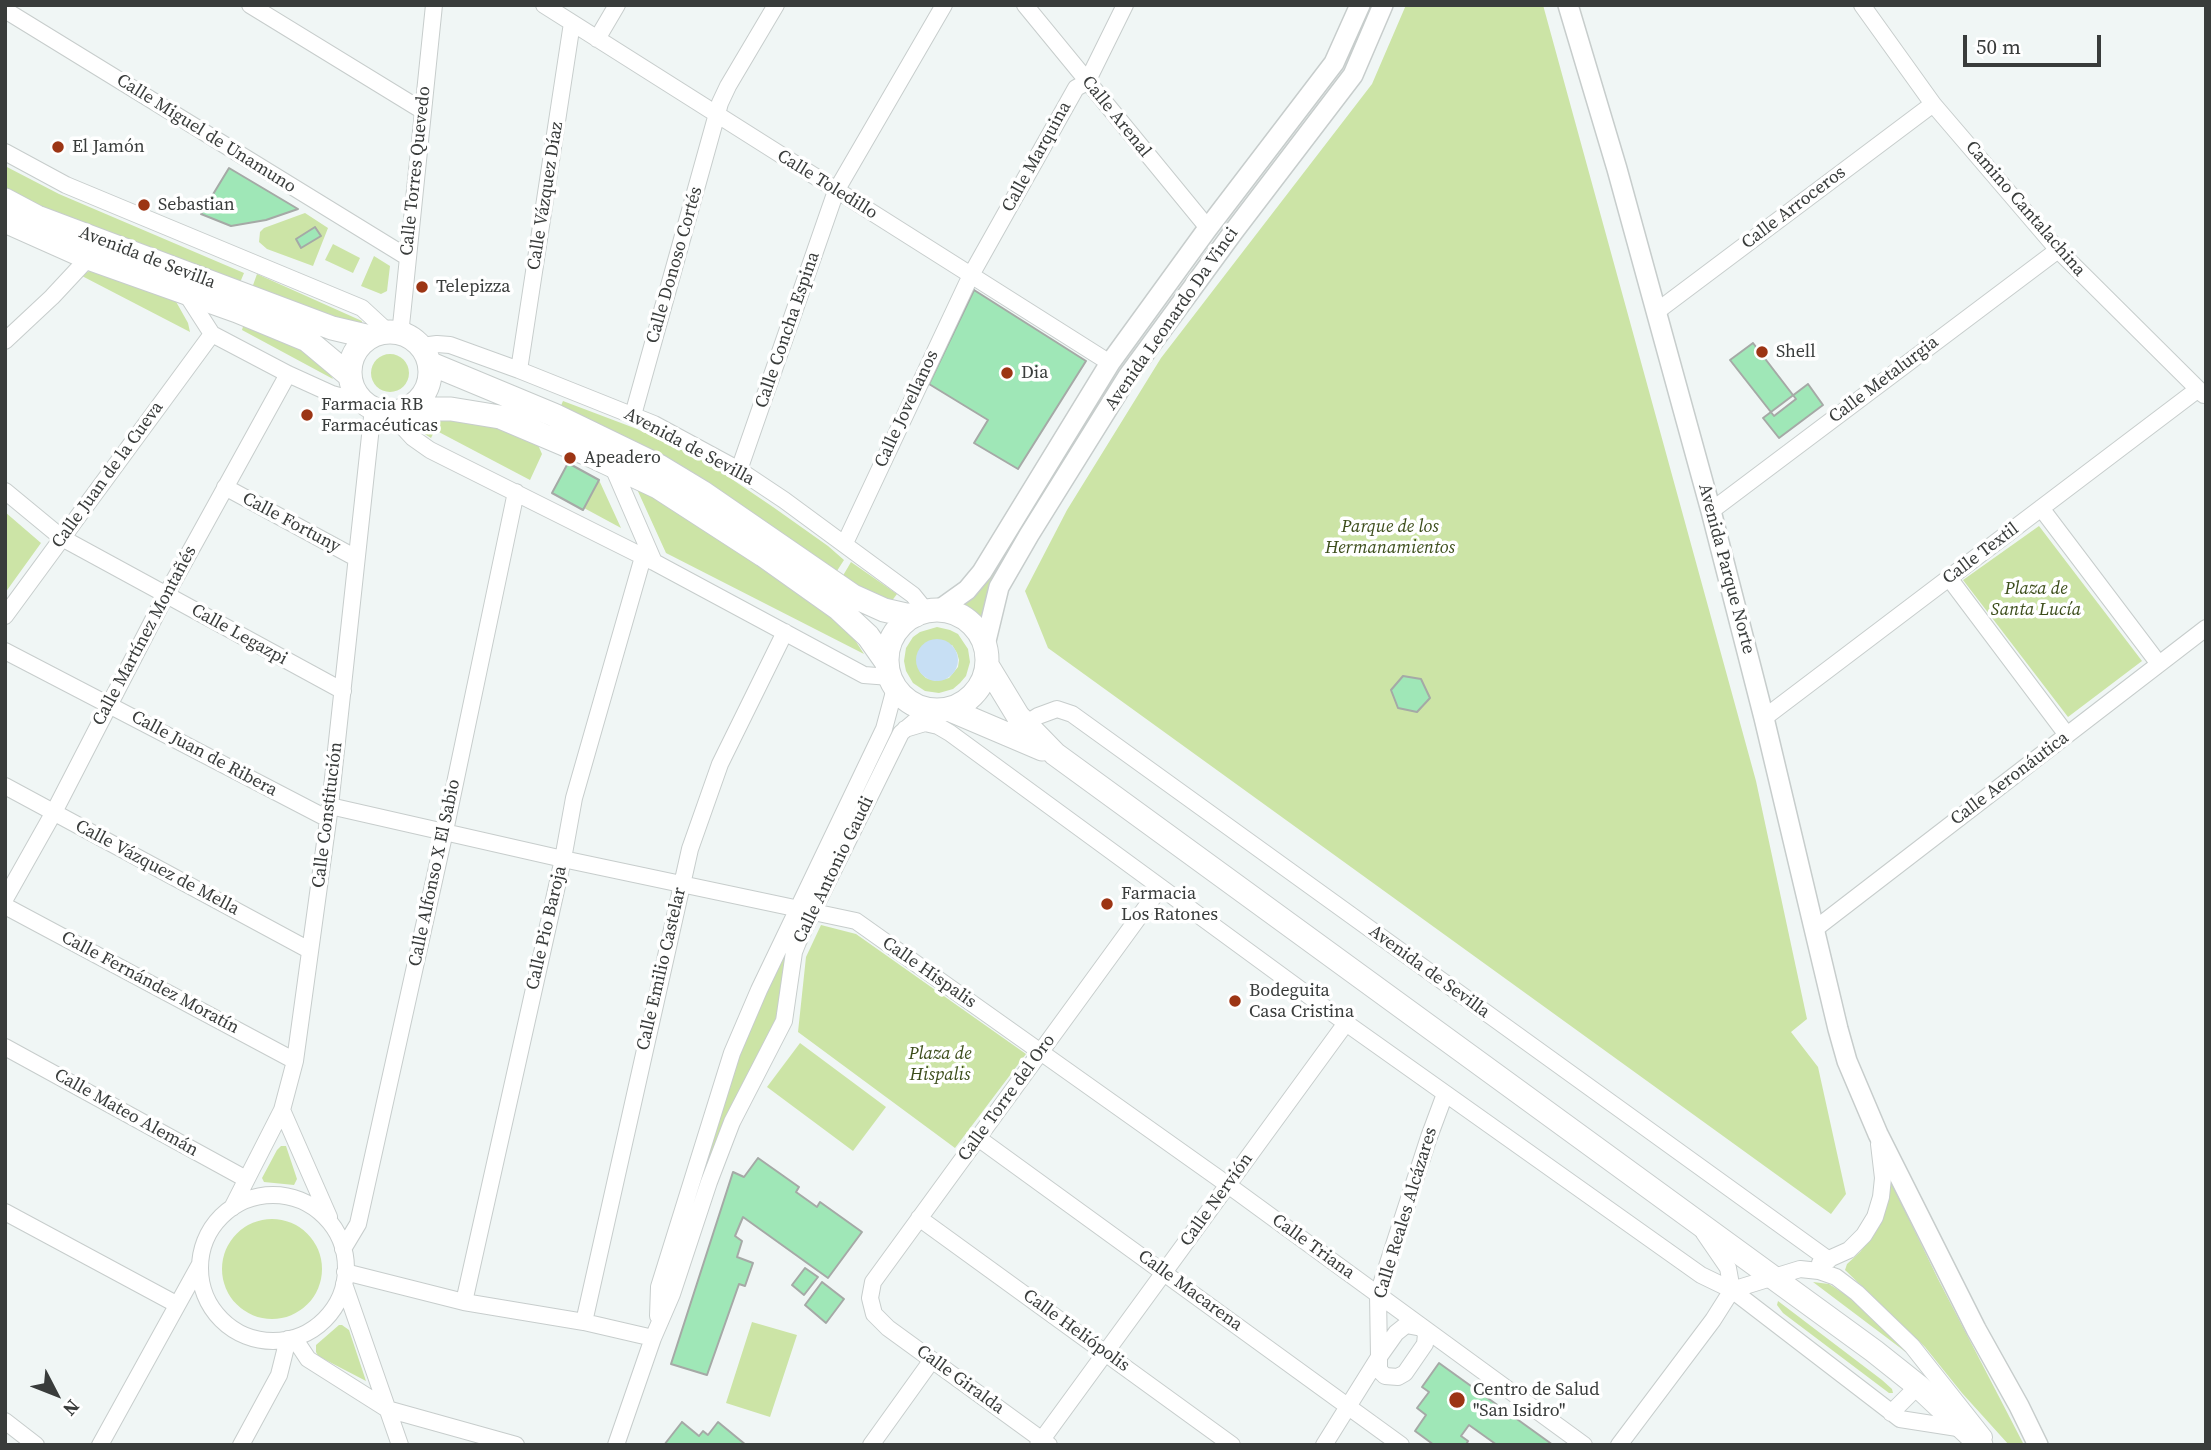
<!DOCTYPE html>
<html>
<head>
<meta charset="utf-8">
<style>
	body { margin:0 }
	#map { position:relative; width:2211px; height:1450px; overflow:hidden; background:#f0f6f5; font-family:"Source Serif 4",serif }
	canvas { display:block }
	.frame { position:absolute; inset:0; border:7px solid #393c3b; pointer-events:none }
	.north { position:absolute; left:21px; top:1359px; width:70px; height:70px; -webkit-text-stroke:5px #fff; paint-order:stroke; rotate:132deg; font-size:19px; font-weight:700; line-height:28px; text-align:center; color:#393c3b }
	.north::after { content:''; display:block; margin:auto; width:24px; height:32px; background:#393c3b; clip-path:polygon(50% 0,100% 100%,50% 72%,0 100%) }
	.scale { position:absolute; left:1963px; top:35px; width:138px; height:32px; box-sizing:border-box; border:4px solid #393c3b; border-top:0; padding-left:9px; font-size:21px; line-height:24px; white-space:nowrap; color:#393c3b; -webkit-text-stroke:5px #fff; paint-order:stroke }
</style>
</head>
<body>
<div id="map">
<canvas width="2211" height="1450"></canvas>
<div class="frame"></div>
<div class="north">N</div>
<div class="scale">50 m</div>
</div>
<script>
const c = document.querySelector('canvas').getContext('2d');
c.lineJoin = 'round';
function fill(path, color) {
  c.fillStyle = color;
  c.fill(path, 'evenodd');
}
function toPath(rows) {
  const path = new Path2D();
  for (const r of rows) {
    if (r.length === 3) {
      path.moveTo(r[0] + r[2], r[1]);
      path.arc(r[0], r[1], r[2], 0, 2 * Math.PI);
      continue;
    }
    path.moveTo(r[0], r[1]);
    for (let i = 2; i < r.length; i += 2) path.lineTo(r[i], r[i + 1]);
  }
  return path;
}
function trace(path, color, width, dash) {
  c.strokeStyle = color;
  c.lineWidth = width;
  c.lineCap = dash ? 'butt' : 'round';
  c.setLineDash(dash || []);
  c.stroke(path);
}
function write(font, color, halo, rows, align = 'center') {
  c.font = font + ' "Source Serif 4",serif';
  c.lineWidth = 7;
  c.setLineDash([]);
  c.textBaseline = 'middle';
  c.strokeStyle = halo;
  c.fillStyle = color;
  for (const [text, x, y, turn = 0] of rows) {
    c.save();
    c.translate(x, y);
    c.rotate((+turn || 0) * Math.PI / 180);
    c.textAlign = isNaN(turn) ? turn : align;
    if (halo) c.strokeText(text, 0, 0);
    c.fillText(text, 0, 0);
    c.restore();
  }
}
fill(toPath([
	[1406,5,1543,5,1756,781,1807,1019,1791,1032,1818,1067,1846,1194,1831,1214,1048,648,1025,591,1067,510,1161,358,1372,84],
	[5,166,59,194,244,273,239,285,5,192],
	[305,213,328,228,313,266,267,249,259,242,260,232,264,228],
	[333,244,360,258,353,273,325,260],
	[374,256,390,266,387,291,381,294,361,286],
	[92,269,174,298,188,323,190,332,82,276],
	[257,274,362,321,361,325,340,321,252,288],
	[244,323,305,352,328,371,333,379,242,330],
	[390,373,19],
	[563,401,637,429,705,461,773,507,828,546,844,560,835,574,560,408],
	[425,418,496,424,538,445,542,454,530,480,435,430,431,438,420,431,419,422],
	[599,480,621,528,584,508],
	[636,487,690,519,821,607,853,637,864,654,666,553],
	[5,512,41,543,5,593],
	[2039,526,2142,661,2068,717,1963,580],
	[1016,531,1018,532,997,568,991,582,983,625,975,616,961,607,975,596],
	[851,562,897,594,891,602,841,579],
	[937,627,950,630,958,634,968,649,970,662,966,676,960,683,953,689,939,693,925,691,913,683,906,671,904,661,906,648,913,637,920,632],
	[952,645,957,653,959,660,958,667,949,678,936,681,926,678,921,673,917,664],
	[821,925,856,934,1026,1054,955,1148,798,1032,806,957],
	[782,953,788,954,775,1022,706,1174,700,1174,740,1047],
	[800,1043,886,1107,853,1151,767,1087],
	[281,1146,286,1146,297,1179,294,1185,264,1182,262,1178,277,1150],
	[1890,1173,1910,1210,1911,1223,1938,1279,2024,1445,2009,1445,1962,1393,1925,1347,1845,1270,1847,1264,1860,1252,1878,1228,1890,1195],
	[272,1269,50],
	[1813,1282,1829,1284,1848,1296,1915,1359],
	[1778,1301,1882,1380,1892,1389,1893,1393,1889,1393,1783,1313,1777,1305],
	[752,1322,797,1335,770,1417,726,1403],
	[339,1325,342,1325,349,1330,366,1381,318,1356,316,1352,316,1345]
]), '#cce4a6');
fill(toPath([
	[937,660,21]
]), '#c7dff4');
const building = toPath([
	[229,168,298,209,266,220,231,226,201,214,229,168],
	[315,227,321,236,301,248,296,239,315,227],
	[974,290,1086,361,1018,469,974,443,988,420,929,384,974,290],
	[1753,343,1796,399,1774,416,1730,360,1753,343],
	[1808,384,1823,405,1779,438,1763,418,1808,384],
	[568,463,599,480,583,510,552,493,568,463],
	[1403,676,1421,679,1430,698,1417,712,1398,708,1391,690,1403,676],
	[758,1158,799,1187,796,1192,817,1207,820,1202,862,1232,828,1278,743,1217,735,1236,742,1241,737,1257,753,1263,745,1286,739,1284,707,1375,671,1364,733,1172,744,1177,758,1158],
	[805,1268,818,1277,804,1295,792,1285,805,1268],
	[822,1282,844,1299,826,1323,805,1305,822,1282],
	[1439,1363,1553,1445,1497,1445,1469,1425,1461,1436,1468,1441,1466,1445,1434,1445,1415,1431,1426,1415,1417,1408,1429,1392,1422,1387,1439,1363],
	[682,1422,699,1436,703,1431,708,1435,718,1422,746,1445,664,1445,682,1422]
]);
fill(building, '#9fe7b7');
trace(building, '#a5a9a6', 2);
const minor = toPath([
	[250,5,423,111],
	[544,5,1110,363],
	[1025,5,1208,228],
	[1862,5,1933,104,2058,250,2204,395],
	[5,10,407,257],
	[597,39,617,5],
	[5,152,66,185,362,308,388,332],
	[185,292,212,334,288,374,332,394,365,403],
	[1656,312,1933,104],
	[406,335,401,325,402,316,434,5],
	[5,341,52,297,93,253],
	[421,346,437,344,450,345,519,370,654,424,739,470,784,500,913,595,926,611],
	[519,370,572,23],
	[389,412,413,438,430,450,654,562,864,675,890,677],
	[633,415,720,103,728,86,776,5],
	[612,465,654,562],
	[739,470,836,191,944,5],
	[225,487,356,558],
	[5,491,62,538,343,691],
	[2041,508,2159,664],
	[1711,511,2058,250],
	[845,543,971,275,1076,88,1087,82,1125,5],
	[1949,578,2067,735],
	[5,616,212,334],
	[5,651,328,819],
	[1764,718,2197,390],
	[1025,724,1038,716,1057,709,1072,714,1829,1260],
	[905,729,925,723,938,726,950,733,1346,1023,1701,1275,1732,1290],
	[5,786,309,950],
	[330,806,563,859,856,921,1228,1185,1584,1445],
	[5,899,54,812,166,595,288,374],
	[5,906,295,1061],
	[1815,929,2206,628],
	[5,1047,246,1179],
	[282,1110,329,1217],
	[978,1138,1401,1445],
	[273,1268,73],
	[232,1208,282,1110,295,1061,330,806,373,408],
	[5,1212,176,1304],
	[919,1218,1232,1445],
	[1704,1233,1728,1268,1732,1290],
	[343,1249,358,1224,445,831,516,492],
	[1820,1263,1849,1250,1864,1235,1875,1217,1881,1197,1883,1178,1879,1144],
	[345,1272,464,1302,584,1322,653,1338],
	[344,1284,400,1445],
	[1732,1290,1800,1269,1819,1271,1836,1277,1857,1293,1912,1346,1984,1437],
	[464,1302,563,859,574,798,643,557],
	[658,1316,659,1287,732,1053,759,990,884,729,895,688],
	[584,1322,690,849,720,764,785,632],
	[1406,1325,1422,1328,1426,1334,1425,1344,1405,1373,1398,1377,1385,1376,1379,1370,1379,1357,1396,1333,1406,1325],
	[294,1338,308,1359,387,1409,516,1445],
	[1891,1413,1918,1386],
	[5,1421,36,1445],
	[100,1445,200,1264],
	[241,1445,279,1375,288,1339],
	[616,1445,653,1338,672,1294,709,1182,732,1122,784,1021,794,952,798,942,901,733,914,722,936,710],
	[871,1445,932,1360],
	[1038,1445,1346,1023],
	[1049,1445,888,1328,874,1314,870,1298,873,1282,1160,888],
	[1324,1445,1379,1357,1378,1294,1429,1137,1445,1094],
	[1619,1445,1713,1320,1732,1290,1900,1419,1964,1429]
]);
const tertiary = toPath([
	[1568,5,1617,169,1711,511,1764,718,1838,1029,1847,1061,1878,1134,1976,1329,2019,1406,2038,1445],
	[939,610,967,590,982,572,1110,363,1208,228,1334,63,1360,5],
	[985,645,999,587,1029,535,1128,376,1234,231,1353,75,1383,5]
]);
const secondary = toPath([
	[5,200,37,217,332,328,370,337],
	[5,221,88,258,237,311,307,340,350,376],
	[390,372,40],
	[429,363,554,415,659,466,702,492,853,596,884,610,906,615,916,615],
	[404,409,451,409,500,417,592,456,658,487,763,555,839,609,868,636,887,663],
	[937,660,50],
	[987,665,1018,716,1055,754,1874,1351,1918,1386,1981,1445],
	[948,709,1042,749]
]);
trace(minor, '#c7cdcc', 18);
trace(tertiary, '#c7cdcc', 22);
trace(secondary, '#c7cdcc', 25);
trace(minor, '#fff', 16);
trace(tertiary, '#fff', 19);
trace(secondary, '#fff', 23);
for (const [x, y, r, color] of [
	[58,147,7,"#9c3514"],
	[144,205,7,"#9c3514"],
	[422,287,7,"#9c3514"],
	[1762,352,7,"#9c3514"],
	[1007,373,7,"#9c3514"],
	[307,415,7,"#9c3514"],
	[570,458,7,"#9c3514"],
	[1107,904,7,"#9c3514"],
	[1235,1001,7,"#9c3514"],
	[1457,1400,9,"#9c3514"]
]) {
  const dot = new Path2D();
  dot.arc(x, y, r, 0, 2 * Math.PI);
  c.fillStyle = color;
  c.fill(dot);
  trace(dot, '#fff', 2.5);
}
write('18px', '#393c3b', '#fff', [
	["Calle Arenal",1116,117,51],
	["Calle Miguel de Unamuno",206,134,32],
	["Calle Marquina",1037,157,-61],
	["Calle Torres Quevedo",416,171,-84],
	["Calle Toledillo",827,185,32],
	["Calle Vázquez Díaz",546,196,-81],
	["Calle Arroceros",1794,208,-37],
	["Camino Cantalachina",2025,209,49],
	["Avenida de Sevilla",147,258,21],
	["Calle Donoso Cortés",675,265,-74],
	["Avenida Leonardo Da Vinci",1172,319,-55],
	["Calle Concha Espina",788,330,-71],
	["Calle Metalurgia",1884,380,-37],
	["Calle Jovellanos",907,409,-65],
	["Avenida de Sevilla",689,447,28],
	["Calle Juan de la Cueva",108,475,-54],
	["Calle Fortuny",291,523,28],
	["Calle Textil",1981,554,-37],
	["Avenida Parque Norte",1726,569,75],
	["Calle Legazpi",239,635,29],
	["Calle Martínez Montañés",145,636,-62],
	["Calle Juan de Ribera",204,754,28],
	["Calle Aeronáutica",2010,779,-37],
	["Calle Constitución",328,815,-83],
	["Calle Vázquez de Mella",157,868,28],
	["Calle Antonio Gaudi",834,870,-64],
	["Calle Alfonso X El Sabio",435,873,-78],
	["Calle Pio Baroja",547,928,-77],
	["Calle Emilio Castelar",662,969,-77],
	["Avenida de Sevilla",1429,972,36],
	["Calle Hispalis",929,973,35],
	["Calle Fernández Moratín",150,983,28],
	["Calle Torre del Oro",1007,1098,-54],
	["Calle Mateo Alemán",126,1113,29],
	["Calle Nervión",1217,1200,-54],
	["Calle Reales Alcázares",1406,1213,-73],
	["Calle Triana",1313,1247,36],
	["Calle Macarena",1190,1291,36],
	["Calle Heliópolis",1076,1331,36],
	["Calle Giralda",960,1380,36]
]);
write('18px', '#393c3b', '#fff', [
	["El Jamón",72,147],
	["Sebastian",158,205],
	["Telepizza",436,287],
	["Shell",1776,352],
	["Dia",1021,373],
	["Farmacia RB",321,405],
	["Farmacéuticas",321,426],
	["Apeadero",584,458],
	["Farmacia",1121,894],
	["Los Ratones",1121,915],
	["Bodeguita",1249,991],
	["Casa Cristina",1249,1012],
	["Centro de Salud",1473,1390],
	["\"San Isidro\"",1473,1411]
], 'left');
write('italic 18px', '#3c4d1b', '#fff', [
	["Parque de los",1390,527],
	["Hermanamientos",1390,548],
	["Plaza de",2036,589],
	["Santa Lucía",2036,610],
	["Plaza de",940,1054],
	["Hispalis",940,1075]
]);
</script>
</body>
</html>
